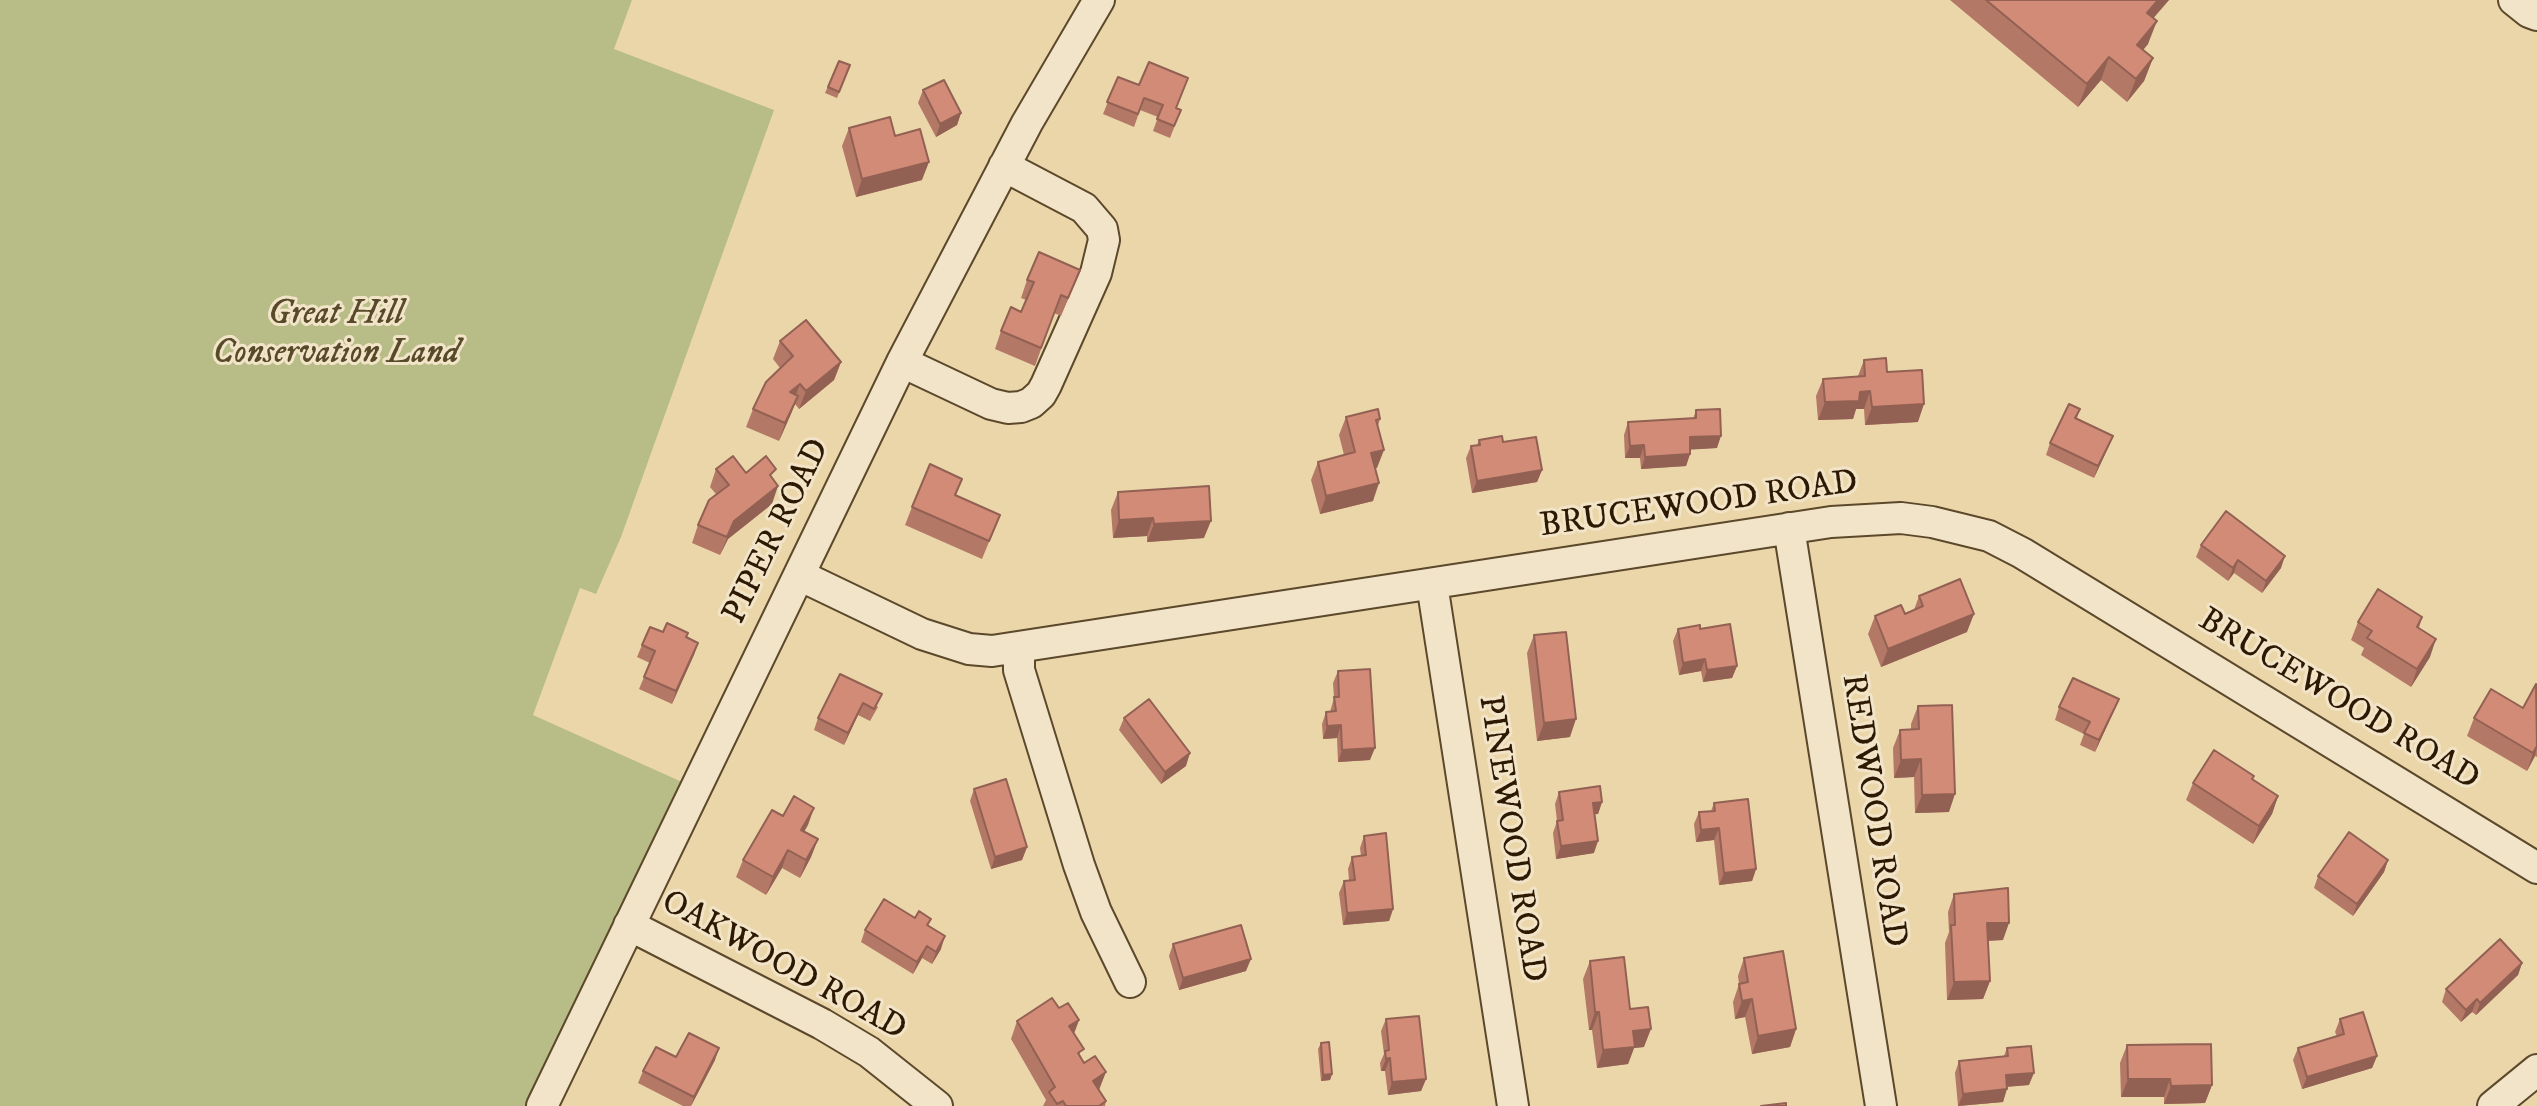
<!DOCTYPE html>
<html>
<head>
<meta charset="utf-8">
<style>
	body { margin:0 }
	canvas { display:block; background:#ebd6aa }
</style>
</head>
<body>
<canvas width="2537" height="1106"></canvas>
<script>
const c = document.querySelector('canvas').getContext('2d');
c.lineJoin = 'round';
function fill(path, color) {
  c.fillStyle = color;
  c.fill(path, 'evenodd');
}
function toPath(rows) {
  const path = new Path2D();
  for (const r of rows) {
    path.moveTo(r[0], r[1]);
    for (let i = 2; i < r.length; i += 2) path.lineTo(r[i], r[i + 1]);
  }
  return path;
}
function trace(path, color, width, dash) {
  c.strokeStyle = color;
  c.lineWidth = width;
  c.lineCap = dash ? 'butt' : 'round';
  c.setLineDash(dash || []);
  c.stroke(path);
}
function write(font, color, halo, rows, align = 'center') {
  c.font = font + ' "IM FELL DW Pica",serif';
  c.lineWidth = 6;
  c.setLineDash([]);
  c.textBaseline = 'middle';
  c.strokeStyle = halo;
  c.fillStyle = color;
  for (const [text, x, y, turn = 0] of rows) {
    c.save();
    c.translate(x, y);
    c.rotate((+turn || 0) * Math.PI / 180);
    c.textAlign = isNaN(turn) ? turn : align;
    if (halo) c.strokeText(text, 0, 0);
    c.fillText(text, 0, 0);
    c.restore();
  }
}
fill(toPath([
	[0,0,632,0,614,49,774,110,621,537,596,594,580,588,533,715,682,782,526,1106,0,1106]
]), '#b8bd87');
const minor = toPath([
	[2514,0,2529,12,2537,15],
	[902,362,991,404,1008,408,1021,407,1031,403,1041,394,1046,385,1096,273,1104,240,1102,229,1084,208,1004,166],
	[1789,528,1881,1106],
	[799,575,922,634,969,649,992,651,1831,522,1901,518,1932,522,1989,536,2022,553,2537,868],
	[1432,584,1513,1106],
	[1019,648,1019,670,1079,865,1096,912,1130,982],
	[629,925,822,1024,869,1052,937,1106],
	[542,1106,902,362,1027,123,1099,0],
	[2493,1106,2537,1070]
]);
trace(minor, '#5c482b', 34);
trace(minor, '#f2e4c8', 30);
fill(toPath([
	[1950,0,2169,0,2153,18,2148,44,2143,50,2153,58,2144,81,2127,102,2101,80,2078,107],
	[839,61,850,65,837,98,825,93],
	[1118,77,1181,110,1170,138,1153,131,1158,117,1140,110,1134,127,1103,114],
	[923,90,961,113,957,125,936,137,918,103],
	[849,128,895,136,922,180,856,197,842,146],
	[1080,270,1061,316,1054,313,1035,366,995,349,1001,331,1021,312,1026,300,1021,298,1027,280],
	[780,341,841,362,834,380,799,409,795,404,779,441,746,427,753,409,780,368,773,359],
	[1864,360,1887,372,1918,422,1865,425,1864,409,1856,409,1853,419,1818,420,1816,396,1823,379,1858,376],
	[2080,409,2077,418,2113,436,2094,478,2046,455,2050,443],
	[1696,410,1717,448,1690,449,1690,454,1686,466,1641,469,1640,458,1625,458,1624,435,1628,422,1693,419],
	[1346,417,1380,419,1378,426,1377,468,1375,468,1373,501,1320,514,1311,480,1318,462,1344,455,1339,435],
	[1479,440,1503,442,1542,470,1537,482,1472,493,1466,458,1471,446,1477,445],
	[716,469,746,473,773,479,772,504,728,539,720,555,692,543,698,525,716,494,710,487],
	[1118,492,1204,538,1147,542,1147,536,1113,538,1111,510],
	[956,496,1000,515,982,559,905,525,912,507],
	[2201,545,2281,568,2262,593,2234,573,2228,581,2196,557],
	[1919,596,1967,632,1881,667,1868,634,1875,616,1905,614,1914,610],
	[2422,617,2419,628,2430,657,2411,687,2361,655,2364,648,2351,640,2358,622],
	[1678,629,1700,629,1737,666,1732,678,1703,682,1701,671,1679,675,1673,641],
	[663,632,686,637,698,643,672,704,639,689,650,663,637,657,642,645],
	[1534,635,1570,737,1537,741,1527,653],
	[1338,671,1370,760,1338,762,1337,738,1323,739,1322,724,1326,712,1330,712,1334,698,1333,683],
	[840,674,878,707,870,721,858,715,844,745,814,730,818,718],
	[2537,685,2537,757,2535,756,2527,771,2467,736,2474,718,2523,708],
	[2119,699,2095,752,2080,745,2084,734,2055,720,2059,707],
	[1918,706,1949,812,1915,813,1914,777,1894,778,1893,748,1900,730,1911,729,1911,724],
	[1124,718,1186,766,1161,784,1119,730],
	[2252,780,2278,796,2272,814,2253,844,2186,800,2193,783],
	[974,789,1027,847,1022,860,991,869,970,801],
	[1559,792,1602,802,1598,814,1594,814,1594,853,1556,859,1553,833,1557,821,1555,804],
	[1714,803,1756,869,1752,881,1719,885,1714,840,1696,842,1694,824,1699,812,1711,811],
	[814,808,804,831,818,839,811,857,800,878,782,868,766,895,736,877,743,860,783,816],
	[1364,836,1393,909,1389,921,1343,925,1339,893,1344,881,1349,880,1348,869,1352,857,1361,856,1360,848],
	[2388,860,2384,872,2353,916,2314,888,2318,876],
	[1954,894,2003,940,1988,941,1990,981,1983,999,1947,1000,1945,943,1949,932,1948,912],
	[915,918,931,919,928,926,941,949,932,964,922,958,913,974,861,942,865,930],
	[1173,944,1246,971,1179,990,1169,956],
	[1744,958,1796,1029,1790,1047,1752,1054,1745,1017,1735,1019,1733,1002,1739,984,1738,976],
	[1590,961,1630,1009,1644,1047,1634,1048,1628,1064,1597,1068,1592,1030,1589,1030,1583,979],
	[2522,963,2518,975,2476,1015,2472,1012,2461,1022,2442,1002,2446,989],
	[1059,1008,1079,1020,1074,1034,1081,1058,1106,1101,1105,1106,1043,1106,1046,1100,1011,1039,1017,1021],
	[1386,1019,1426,1079,1421,1091,1388,1095,1385,1071,1381,1071,1380,1063,1384,1054,1381,1031],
	[2340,1019,2377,1056,2372,1068,2302,1089,2293,1060,2298,1048,2337,1036,2335,1032],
	[1321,1043,1332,1074,1330,1080,1321,1081,1318,1049],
	[2127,1045,2212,1085,2205,1103,2164,1104,2164,1097,2121,1097,2120,1063],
	[2007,1048,2029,1085,2007,1087,2003,1102,1958,1106,1955,1073,1959,1061,2004,1056],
	[676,1057,715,1060,691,1106,683,1106,638,1083,643,1071]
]), '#b47866');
fill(toPath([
	[2158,0,2169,0,2138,36,2147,13],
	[2157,21,2148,44,2128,68,2137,45],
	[2109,57,2101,80,2078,107,2087,84],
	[2153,58,2144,81,2127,102,2136,79],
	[961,113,957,125,936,137,940,124],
	[929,162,922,180,856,197,862,179],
	[841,362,834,380,799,409,806,391],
	[800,384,793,402,790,392],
	[1870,391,1864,409,1856,409,1853,419,1818,420,1825,402,1860,392],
	[798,396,791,414,779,441,785,423],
	[1924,404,1918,422,1865,425,1872,407],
	[1721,436,1717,448,1685,450,1690,437],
	[2113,436,2108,448,2094,478,2098,466],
	[1644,445,1640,458,1625,458,1630,446],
	[1384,450,1377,468,1365,471,1371,453],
	[1690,454,1686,466,1641,469,1645,457],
	[1542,470,1537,482,1472,493,1477,481],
	[1379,483,1373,501,1320,514,1326,496],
	[778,486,772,504,728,539,720,555,734,521],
	[1153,518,1147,536,1113,538,1119,520],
	[1211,521,1204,538,1147,542,1154,524],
	[2285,556,2281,568,2262,593,2266,581],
	[2238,560,2234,573,2228,581,2233,568],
	[1974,614,1967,632,1881,667,1888,649],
	[2436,639,2430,657,2411,687,2417,669],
	[698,643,694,655,672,704,676,691],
	[1705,659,1701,671,1679,675,1683,663],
	[1737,666,1732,678,1703,682,1707,670],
	[2119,699,2114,711,2095,752,2099,740],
	[863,703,858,715,844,745,848,733],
	[1576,719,1570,737,1537,741,1544,723],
	[1341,725,1337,738,1323,739,1327,726],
	[2537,746,2535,756,2527,771,2533,753],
	[1375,748,1370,760,1338,762,1342,750],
	[1190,753,1186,766,1161,784,1165,772],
	[1921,759,1914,777,1894,778,1901,760],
	[1955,794,1949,812,1915,813,1922,795],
	[2278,796,2272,814,2253,844,2259,826],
	[1602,802,1598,814,1588,815,1593,803],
	[814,808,808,825,795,848,801,830],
	[1719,828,1714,840,1696,842,1701,830],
	[818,839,811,857,800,878,806,860],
	[1598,841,1594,853,1556,859,1561,846],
	[1027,847,1022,860,991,869,995,857],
	[788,850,782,868,766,895,773,877],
	[2388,860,2384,872,2353,916,2357,904],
	[1756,869,1752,881,1719,885,1724,873],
	[1393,909,1389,921,1343,925,1347,913],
	[1987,923,2009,923,2003,940,1980,941],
	[945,936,941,949,932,964,936,952],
	[927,946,922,958,913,974,917,962],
	[1251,959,1246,971,1179,990,1183,978],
	[2522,963,2518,975,2476,1015,2480,1003],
	[1990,981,1983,999,1947,1000,1954,982],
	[1752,999,1745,1017,1735,1019,1742,1001],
	[2477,999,2472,1012,2461,1022,2466,1010],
	[1595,1012,1599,1012,1592,1030,1589,1030],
	[1079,1020,1072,1038,1069,1026],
	[1651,1029,1644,1047,1634,1048,1628,1064,1597,1068,1603,1050,1633,1031],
	[1796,1029,1790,1047,1752,1054,1758,1036],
	[719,1048,715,1060,691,1106,694,1097],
	[2377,1056,2372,1068,2302,1089,2307,1077],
	[1390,1058,1385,1071,1381,1071,1386,1059],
	[1106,1072,1099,1090,1093,1081],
	[2034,1073,2029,1085,2001,1087,2006,1075],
	[1332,1074,1330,1080,1321,1081,1323,1075],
	[1426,1079,1421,1091,1388,1095,1392,1082],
	[2128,1079,2170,1079,2164,1097,2121,1097],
	[2212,1085,2205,1103,2164,1104,2171,1086],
	[2007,1089,2003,1102,1958,1106,1963,1094]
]), '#926153');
const building = toPath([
	[1986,0,2158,0,2147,13,2157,21,2137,45,2153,58,2136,79,2109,57,2087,84,1986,0],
	[839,61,850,65,839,92,828,87,839,61],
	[1149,62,1188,78,1176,108,1181,110,1174,126,1157,119,1163,105,1144,98,1138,114,1107,102,1118,77,1139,85,1149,62],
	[944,80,961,113,940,124,923,90,944,80],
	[890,117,895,136,920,129,929,162,862,179,849,128,890,117],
	[1039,252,1080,270,1068,298,1061,295,1041,348,1001,331,1011,307,1021,312,1034,282,1027,280,1039,252],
	[806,320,841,362,806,391,800,384,790,392,798,396,785,423,753,409,766,382,793,356,780,341,806,320],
	[1886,358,1887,372,1922,370,1924,404,1872,407,1870,391,1860,392,1859,401,1825,402,1823,379,1865,376,1864,360,1886,358],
	[2069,404,2080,409,2075,418,2113,436,2098,466,2050,443,2069,404],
	[1378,409,1380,419,1376,420,1384,450,1371,453,1379,483,1326,496,1318,462,1355,452,1346,417,1378,409],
	[1720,409,1721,436,1690,437,1690,454,1645,457,1644,445,1630,446,1628,422,1696,418,1696,410,1720,409],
	[1502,436,1503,442,1536,437,1542,470,1477,481,1471,446,1480,445,1479,440,1502,436],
	[733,456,746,473,766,456,776,469,770,475,778,486,734,521,727,537,698,525,709,500,729,485,716,469,733,456],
	[930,464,962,479,955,495,1000,515,989,541,912,507,930,464],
	[1209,486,1211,521,1154,524,1153,518,1119,520,1118,492,1209,486],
	[2226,511,2285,556,2266,581,2238,560,2233,568,2201,545,2226,511],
	[1960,579,1974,614,1888,649,1875,616,1901,605,1905,614,1923,606,1919,596,1960,579],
	[2378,589,2422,617,2417,627,2436,639,2417,669,2367,638,2372,631,2358,622,2378,589],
	[667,623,688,633,686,637,698,643,676,691,644,677,655,651,642,645,650,627,663,632,667,623],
	[1730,624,1737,666,1707,670,1705,659,1683,663,1678,629,1700,625,1700,629,1730,624],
	[1566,632,1576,719,1544,723,1534,635,1566,632],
	[1370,669,1375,748,1342,750,1341,725,1327,726,1326,712,1336,711,1334,697,1339,697,1338,671,1370,669],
	[840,674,882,694,874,709,863,703,848,733,818,718,840,674],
	[2073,678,2119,699,2099,740,2084,733,2090,722,2059,707,2073,678],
	[2536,684,2537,746,2533,753,2474,718,2491,689,2523,708,2536,684],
	[1149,699,1190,753,1165,772,1124,718,1149,699],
	[1952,705,1955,794,1922,795,1921,759,1901,760,1900,730,1919,729,1918,706,1952,705],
	[2214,750,2254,776,2252,779,2278,796,2259,826,2193,783,2214,750],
	[1006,779,1027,847,995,857,974,789,1006,779],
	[1600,786,1602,802,1593,803,1598,841,1561,846,1557,821,1563,820,1559,792,1600,786],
	[794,796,814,808,801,830,818,839,806,860,788,850,773,877,743,860,772,810,783,816,794,796],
	[1748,799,1756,869,1724,873,1719,828,1701,830,1699,812,1715,811,1714,803,1748,799],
	[2349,832,2388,860,2357,904,2318,876,2349,832],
	[1386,833,1393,909,1347,913,1344,881,1355,880,1352,857,1366,855,1364,836,1386,833],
	[2008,888,2009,923,1987,923,1990,981,1954,982,1951,925,1955,925,1954,894,2008,888],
	[884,899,915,918,919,911,931,919,927,925,945,936,936,952,927,946,917,962,865,930,884,899],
	[1241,925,1251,959,1183,978,1173,944,1241,925],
	[2500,939,2522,963,2480,1003,2477,999,2466,1010,2446,989,2500,939],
	[1783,951,1796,1029,1758,1036,1752,999,1742,1001,1739,984,1748,982,1744,958,1783,951],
	[1624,957,1630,1009,1648,1007,1651,1029,1633,1031,1635,1047,1603,1050,1599,1012,1595,1012,1590,961,1624,957],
	[1052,998,1059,1008,1068,1003,1079,1020,1069,1026,1084,1049,1078,1053,1084,1063,1095,1056,1106,1072,1093,1081,1106,1101,1099,1106,1066,1106,1063,1101,1057,1104,1049,1092,1055,1087,1017,1021,1052,998],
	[2363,1012,2377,1056,2307,1077,2298,1048,2344,1034,2340,1019,2363,1012],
	[1419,1016,1426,1079,1392,1082,1390,1058,1386,1059,1385,1051,1389,1050,1386,1019,1419,1016],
	[689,1033,719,1048,694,1097,643,1071,656,1047,676,1057,689,1033],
	[1329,1042,1332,1074,1323,1075,1321,1043,1329,1042],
	[2211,1044,2212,1085,2171,1086,2170,1079,2128,1079,2127,1045,2211,1044],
	[2031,1046,2034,1073,2006,1075,2007,1089,1963,1094,1959,1061,2008,1056,2007,1048,2031,1046],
	[1786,1103,1786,1106,1761,1106,1786,1103]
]);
fill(building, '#d18b77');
trace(building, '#926153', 2);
write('italic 34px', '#574a29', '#f2e4c8', [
	["Great Hill",336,316],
	["Conservation Land",336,355]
]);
write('34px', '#2d1901', '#f2e4c8', [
	["BRUCEWOOD ROAD",1699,506,-8],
	["PIPER ROAD",778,532,-64],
	["BRUCEWOOD ROAD",2338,701,31],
	["REDWOOD ROAD",1872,811,81],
	["PINEWOOD ROAD",1510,839,81],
	["OAKWOOD ROAD",783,967,29]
]);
</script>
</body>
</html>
